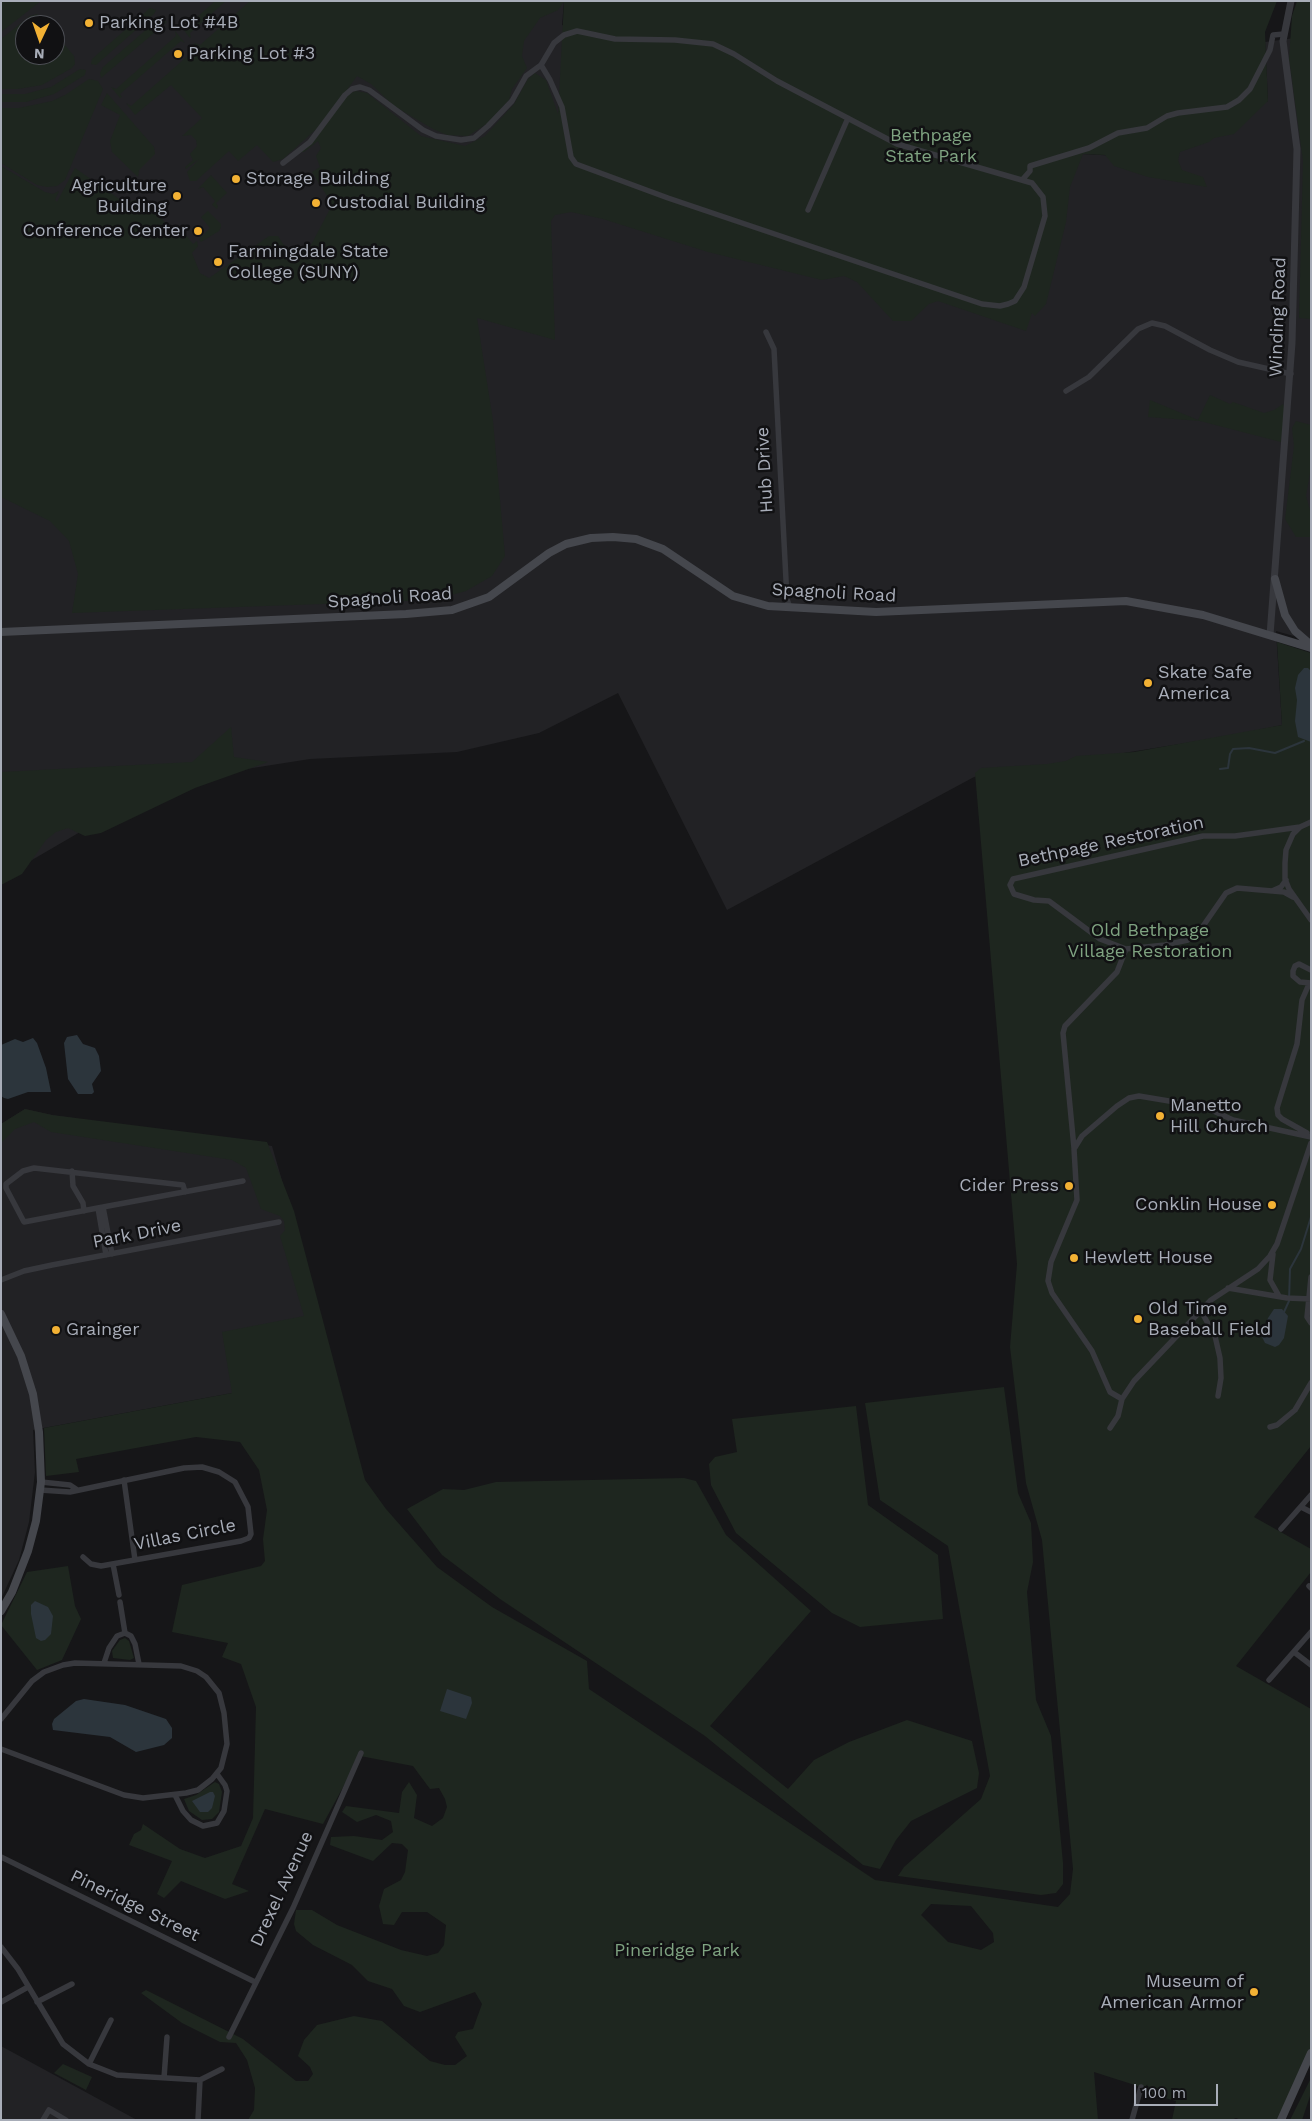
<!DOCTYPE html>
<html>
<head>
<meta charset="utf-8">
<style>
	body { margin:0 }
	#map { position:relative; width:1312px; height:2121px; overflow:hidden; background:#161618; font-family:"Work Sans",sans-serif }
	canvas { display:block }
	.frame { position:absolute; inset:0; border:2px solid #a8adb8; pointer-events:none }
	.north { position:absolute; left:15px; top:15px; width:50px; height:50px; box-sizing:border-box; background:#111113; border:1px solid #4d4f55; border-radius:50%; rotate:183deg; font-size:14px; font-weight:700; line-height:20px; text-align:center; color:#a8adb8 }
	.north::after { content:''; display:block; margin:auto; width:18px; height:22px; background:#f2b134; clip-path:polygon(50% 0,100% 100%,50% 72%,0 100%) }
	.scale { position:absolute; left:1134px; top:2084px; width:84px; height:22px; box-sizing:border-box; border:2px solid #a8adb8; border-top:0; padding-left:6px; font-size:15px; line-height:18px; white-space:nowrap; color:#a8adb8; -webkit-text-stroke:4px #111113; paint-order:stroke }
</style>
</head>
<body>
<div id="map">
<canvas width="1312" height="2121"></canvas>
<div class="frame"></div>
<div class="north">N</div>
<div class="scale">100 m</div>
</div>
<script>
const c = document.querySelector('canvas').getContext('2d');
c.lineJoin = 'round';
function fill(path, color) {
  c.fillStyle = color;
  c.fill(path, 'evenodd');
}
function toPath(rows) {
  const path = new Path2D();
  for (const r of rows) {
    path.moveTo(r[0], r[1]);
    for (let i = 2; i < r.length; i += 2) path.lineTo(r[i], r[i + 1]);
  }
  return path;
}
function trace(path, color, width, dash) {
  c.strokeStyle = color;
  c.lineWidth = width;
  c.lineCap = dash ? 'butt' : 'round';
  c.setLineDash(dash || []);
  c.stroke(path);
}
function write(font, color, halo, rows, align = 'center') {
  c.font = font + ' "Work Sans",sans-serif';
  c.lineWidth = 5;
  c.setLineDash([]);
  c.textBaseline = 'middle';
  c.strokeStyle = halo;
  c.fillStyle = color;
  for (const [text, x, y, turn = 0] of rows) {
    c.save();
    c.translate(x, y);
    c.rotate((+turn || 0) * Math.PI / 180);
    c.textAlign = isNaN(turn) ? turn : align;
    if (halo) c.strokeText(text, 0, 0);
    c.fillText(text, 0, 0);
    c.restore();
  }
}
fill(toPath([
	[1,1,564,1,562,25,1083,154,1154,158,1268,101,1265,42,1295,38,1311,1,1311,641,1276,631,1282,725,1230,736,974,777,727,910,618,693,539,733,457,752,310,759,208,775,99,821,1,878],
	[25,25,55,25,55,55,25,55],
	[25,1109,52,1115,272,1146,320,1312,232,1393,33,1430,35,1472,29,1522,19,1560,1,1599,1,1124],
	[1,2046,137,2120,1,2120]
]), '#222225');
fill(toPath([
	[1,1,41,1,1,32],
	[215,1,226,1,190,33,191,38,189,37,181,26,185,28],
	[250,1,1277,1,1265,32,1268,101,1234,134,1214,138,1209,142,1180,152,1178,160,1182,170,1203,177,1207,187,1148,177,1114,166,1105,155,1083,154,1070,187,1066,222,1046,304,1035,316,1032,313,1026,331,938,301,929,304,911,321,893,321,857,282,844,276,822,280,708,252,603,219,571,212,555,215,551,221,555,340,477,318,493,421,505,556,492,576,466,591,433,600,72,613,78,574,69,541,50,521,1,497,1,166,45,192,53,194,59,191,55,200,57,202,75,168,125,203,142,198,175,233,180,236,185,234,193,244,197,241,198,246,192,253,200,273,209,278,269,236,278,236,283,244,295,252,310,247,330,209,327,196,312,172,320,167,316,156,321,148,318,141,304,152,301,152,348,94,356,91,367,93,421,136,465,146,485,136,514,104,528,79,535,73,546,80,558,114,564,2,558,10,540,18,524,41,522,56,527,68,512,89,509,100,488,123,468,136,447,135,433,129,394,106,371,84,357,76,323,123,283,159,273,162,257,145,238,161,229,151,196,181,190,181,187,172,199,159,186,169,185,167,193,160,190,154,197,146,196,140,191,135,182,136,202,118,171,85,135,115,126,103,131,106,191,53,189,48,195,43,200,45],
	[1297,1,1311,1,1311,319,1299,318,1303,161,1289,58,1292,16],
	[150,8,156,10,154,14,96,65,91,64,92,59],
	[37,14,48,25,25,25,25,55,55,55,55,33,74,56,75,64,72,68,42,85,18,89,1,89,1,39,30,16],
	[163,19,167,22,101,78,100,73,103,67,156,21],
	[175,31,185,43,181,41,120,94,122,97,120,98,111,87,116,89,176,36],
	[80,69,86,70,85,75,54,94,26,102,1,102,1,94,25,94,51,87],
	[89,79,98,81,103,89,65,180,57,186,47,187,37,185,1,163,1,108,19,108,52,101,65,95],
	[107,93,154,147,155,154,139,170,138,177,112,152,110,141,120,115,101,105],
	[211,175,227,193,216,203,218,206,217,209,212,205,215,201,203,187,198,189],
	[208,211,221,224,221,227,219,231,201,242,199,239,210,228,201,217],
	[1210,395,1230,404,1233,402,1264,413,1274,410,1283,404,1285,408,1281,442,1200,421,1148,417,1150,400,1198,420],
	[1296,421,1311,425,1311,467,1306,496,1311,514,1311,537,1296,537,1285,519,1294,446,1292,428],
	[1277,642,1311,653,1311,1446,1254,1517,1311,1549,1311,1572,1236,1666,1311,1709,1311,2048,1280,2120,1241,2120,1236,2118,1231,2120,1172,2120,1176,2101,1140,2091,1141,2087,1094,2072,1098,2120,248,2120,254,2110,255,2088,247,2060,236,2043,220,2042,182,2023,141,1993,146,1990,243,2039,296,2081,308,2081,313,2074,310,2067,298,2056,304,2040,317,2025,354,2016,382,2021,430,2061,445,2065,455,2065,467,2056,455,2037,458,2032,473,2029,482,2004,475,1992,420,2012,404,2006,392,1989,368,1981,352,1965,313,1945,296,1931,294,1924,296,1910,312,1910,337,1925,401,1950,427,1956,438,1953,444,1945,446,1925,427,1912,402,1912,394,1925,383,1924,379,1906,384,1889,401,1880,405,1872,408,1850,402,1844,392,1843,373,1861,330,1845,331,1837,354,1836,382,1840,393,1832,391,1821,376,1815,357,1822,342,1812,346,1806,399,1813,402,1792,409,1782,417,1795,414,1818,432,1826,443,1818,447,1807,445,1799,439,1788,430,1789,413,1766,360,1756,323,1824,265,1809,232,1884,249,1891,225,1899,181,1881,164,1898,157,1894,172,1861,129,1845,134,1834,141,1830,143,1824,180,1849,205,1858,241,1846,253,1818,256,1707,241,1664,222,1657,228,1643,172,1632,182,1585,261,1566,265,1561,263,1539,267,1510,259,1470,240,1442,196,1437,76,1459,79,1472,46,1476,44,1428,232,1393,222,1332,304,1316,280,1236,285,1230,284,1221,280,1216,261,1209,246,1168,232,1160,51,1132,34,1122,15,1129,1,1143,1,1124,25,1109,52,1115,267,1142,294,1211,365,1480,386,1509,437,1567,492,1607,587,1661,589,1689,875,1880,1058,1907,1070,1894,1073,1869,1042,1540,1026,1483,1010,1347,1017,1264,975,773,981,768,1047,764,1066,761,1076,756,1134,752,1282,725],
	[931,1904,971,1906,993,1933,994,1942,981,1950,948,1942,921,1915],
	[231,727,234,757,268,762,195,788,101,833,85,836,68,828,56,832,46,840,22,874,1,885,1,772,192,762],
	[1004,1387,1018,1493,1031,1523,1033,1562,1027,1592,1036,1700,1051,1736,1063,1863,1063,1884,1056,1893,1041,1895,898,1876,904,1867,981,1799,990,1776,948,1546,880,1500,865,1403],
	[856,1406,868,1505,938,1555,943,1619,860,1627,832,1613,736,1533,711,1485,709,1464,715,1457,737,1452,732,1419],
	[684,1478,696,1481,726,1535,811,1611,710,1726,788,1789,814,1760,849,1742,907,1720,972,1741,979,1773,977,1788,911,1821,896,1840,880,1869,863,1865,705,1736,500,1599,442,1555,407,1509,443,1489,464,1490,496,1482],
	[68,1566,75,1606,81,1619,62,1660,37,1670,1,1625,27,1572],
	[125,1638,129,1641,134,1658,130,1660,113,1658,112,1651,120,1640],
	[215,1782,219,1784,222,1792,219,1812,212,1819,202,1820,189,1811,184,1799,196,1795],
	[63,2064,92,2077,86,2090,54,2073],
	[1311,2078,1311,2093,1302,2120,1290,2120]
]), '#1e261f');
fill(toPath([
	[1304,668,1308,668,1311,671,1311,742,1298,737,1295,721,1297,700,1295,688,1298,675],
	[77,1035,83,1044,95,1048,99,1056,101,1071,92,1084,94,1092,92,1094,78,1094,68,1079,64,1043,67,1037],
	[33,1038,37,1043,46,1068,51,1092,28,1092,8,1099,4,1098,1,1096,1,1045,15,1039,23,1042],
	[1274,1309,1282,1309,1288,1316,1284,1338,1279,1345,1275,1347,1265,1343,1261,1335,1268,1318],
	[35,1601,48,1607,53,1616,51,1634,45,1640,41,1641,36,1638,31,1614,31,1605],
	[447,1689,471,1697,472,1703,466,1719,440,1711],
	[84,1699,125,1705,166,1719,172,1728,172,1738,164,1745,136,1752,110,1737,53,1730,52,1724,54,1719,76,1701],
	[210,1792,213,1792,215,1796,212,1808,208,1812,200,1812,192,1801]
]), '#2c353c');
trace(toPath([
	[1220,769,1228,768,1230,754,1233,749,1249,748,1275,753,1304,741],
	[1284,1312,1289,1301,1290,1269,1301,1249,1311,1217]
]), '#2c353c', 2);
trace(toPath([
	[577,31,615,39,675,40,713,44,734,54,777,81,897,144,1032,183,1043,197,1045,216,1024,287,1015,301,1008,304,1000,306,982,304,668,198,576,164,571,157,562,107,550,80,541,65,554,43,564,35,577,31],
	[283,163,310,142,345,95,352,89,360,87,369,90,423,130,436,136,461,140,474,138,488,126,512,101,526,76,541,65],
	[1023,179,1030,171,1030,166,1089,148,1118,133,1147,128,1167,116,1178,113,1227,107,1239,100,1250,89,1270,50,1273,35,1284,34],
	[808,210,848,118],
	[766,332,774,349,787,599,790,608],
	[1066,391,1089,377,1138,329,1152,323,1165,326,1210,350,1238,362,1291,374],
	[1311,822,1300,827,1293,834,1286,850,1285,863,1285,879,1289,889,1311,920],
	[1272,891,1281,887,1286,880],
	[1293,897,1284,892,1237,888,1226,893,1201,929,1188,940,1165,945,1126,949,1100,939,1049,901,1034,900,1014,894,1010,885,1013,879,1203,836,1235,836,1300,827],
	[1311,970,1299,964,1295,966,1293,971,1293,976,1300,982,1311,983],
	[1307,1133,1282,1119,1278,1115,1277,1108,1297,1044,1302,1000,1309,984],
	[1074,1148,1063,1033,1065,1026,1117,972,1126,949],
	[72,1171,73,1186,83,1203,84,1211],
	[185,1192,183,1185,34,1168,23,1171,6,1184,6,1188,24,1222,103,1207,243,1181],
	[103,1207,112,1254],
	[98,1208,106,1255],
	[1273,1254,1270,1280,1279,1296],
	[1311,1277,1307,1317,1311,1323],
	[1,1280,24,1271,52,1265,279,1222],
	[1228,1288,1287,1298,1311,1299],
	[1201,1311,1215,1336,1220,1358,1221,1378,1218,1396],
	[1122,1399,1110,1392,1092,1351,1052,1293,1048,1281,1051,1262,1077,1200,1074,1149,1082,1136,1117,1106,1129,1098,1139,1096,1205,1107,1233,1120,1311,1137],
	[1270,1427,1277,1425,1295,1410,1311,1383],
	[1110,1428,1118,1416,1122,1399,1134,1381,1211,1300,1258,1269,1270,1256,1277,1244,1311,1143],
	[124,1480,135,1560],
	[41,1482,70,1485,76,1489],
	[40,1490,70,1492,184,1468,202,1467,219,1472,235,1482,248,1507,251,1534,249,1538,241,1541,101,1566,91,1564,83,1557],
	[1301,1507,1311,1512],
	[1281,1529,1311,1495],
	[113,1564,119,1595],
	[1309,1586,1311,1588],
	[120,1602,125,1633],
	[1294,1652,1311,1665],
	[104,1663,109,1648,117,1636,125,1633,131,1636,135,1644,139,1664],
	[1269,1680,1311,1632],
	[1,1719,32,1681,44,1672,63,1665,75,1663,181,1666,197,1671,206,1677,219,1693,224,1713,227,1744,221,1768,212,1779,198,1790,186,1793,143,1798,124,1795,1,1749],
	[175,1795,183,1811,191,1820,203,1826,217,1823,224,1811,227,1791,225,1785,217,1774],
	[1,1857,255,1982],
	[1,1947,18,1969,63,2044,89,2064,117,2075,200,2080,222,2069],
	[1,2002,28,1987],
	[37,2002,72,1984],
	[229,2037,293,1908,361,1753],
	[89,2064,111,2020],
	[164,2078,167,2037],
	[43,2120,49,2110,66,2120],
	[198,2120,200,2080],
	[1132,2120,1141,2087]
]), '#37383d', 5.5);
trace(toPath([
	[1270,635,1292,343,1297,149,1283,41,1291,1]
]), '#37383d', 7);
trace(toPath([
	[1275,579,1285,615,1295,631,1311,645],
	[1,632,406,614,452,610,489,597,549,553,566,544,591,538,613,537,636,539,663,549,733,596,768,606,876,612,1126,601,1203,615,1311,648],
	[1,1314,21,1356,33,1394,39,1432,41,1482,36,1521,28,1551,12,1592,1,1611],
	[1281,2120,1311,2053]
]), '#45474d', 8);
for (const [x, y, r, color] of [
	[89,23,5,"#f2b134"],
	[178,54,5,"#f2b134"],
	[236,179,5,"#f2b134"],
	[177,196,5,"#f2b134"],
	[316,203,5,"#f2b134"],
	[198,231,5,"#f2b134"],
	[218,262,5,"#f2b134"],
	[1148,683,5,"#f2b134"],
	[1160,1116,5,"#f2b134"],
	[1069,1186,5,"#f2b134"],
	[1272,1205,5,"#f2b134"],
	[1074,1258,5,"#f2b134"],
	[1138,1319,5,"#f2b134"],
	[56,1330,5,"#f2b134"],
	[1254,1992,5,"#f2b134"]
]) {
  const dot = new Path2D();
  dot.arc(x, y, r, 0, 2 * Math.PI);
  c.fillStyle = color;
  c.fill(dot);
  trace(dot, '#111113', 2);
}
write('18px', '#a8adb8', '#111113', [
	["Parking Lot #4B",99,23],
	["Parking Lot #3",188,54],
	["Storage Building",246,179],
	["Agriculture",167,186,"right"],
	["Building",167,207,"right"],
	["Custodial Building",326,203],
	["Conference Center",188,231,"right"],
	["Farmingdale State",228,252],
	["College (SUNY)",228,273],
	["Skate Safe",1158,673],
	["America",1158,694],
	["Manetto",1170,1106],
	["Hill Church",1170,1127],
	["Cider Press",1059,1186,"right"],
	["Conklin House",1262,1205,"right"],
	["Hewlett House",1084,1258],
	["Old Time",1148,1309],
	["Baseball Field",1148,1330],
	["Grainger",66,1330],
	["Museum of",1244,1982,"right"],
	["American Armor",1244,2003,"right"]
], 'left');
write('18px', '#7fa381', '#111113', [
	["Bethpage",931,136],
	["State Park",931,157],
	["Old Bethpage",1150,931],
	["Village Restoration",1150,952],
	["Pineridge Park",677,1951]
]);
write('18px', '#a8adb8', '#111113', [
	["Winding Road",1278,317,-88],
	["Hub Drive",765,470,-93],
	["Spagnoli Road",834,593,3],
	["Spagnoli Road",390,598,-4],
	["Bethpage Restoration",1111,842,-12],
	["Park Drive",137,1234,-11],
	["Villas Circle",185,1535,-11],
	["Drexel Avenue",282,1889,-65],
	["Pineridge Street",135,1906,26]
]);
</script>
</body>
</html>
